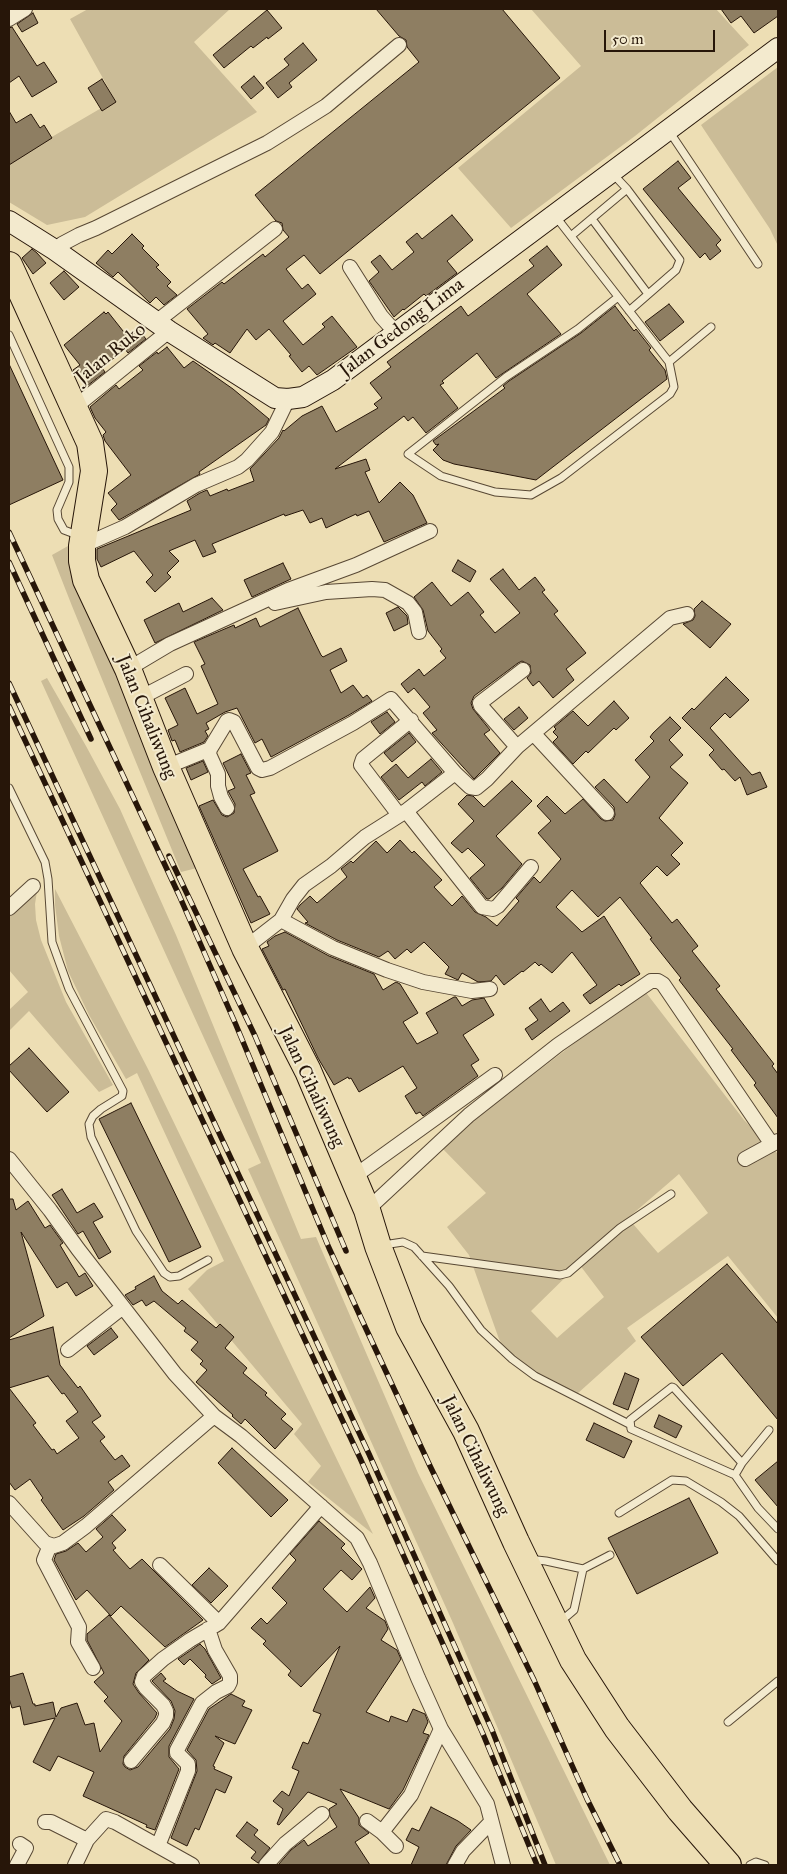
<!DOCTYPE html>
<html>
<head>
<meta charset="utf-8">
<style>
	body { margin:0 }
	#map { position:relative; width:787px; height:1874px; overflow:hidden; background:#eddeb4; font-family:"IM FELL Great Primer",serif }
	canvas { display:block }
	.frame { position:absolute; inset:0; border:10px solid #271609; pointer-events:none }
	.scale { position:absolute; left:604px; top:30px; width:111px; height:22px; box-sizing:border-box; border:2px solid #271609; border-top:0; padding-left:6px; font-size:15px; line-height:18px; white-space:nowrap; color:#271609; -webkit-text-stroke:4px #f3eace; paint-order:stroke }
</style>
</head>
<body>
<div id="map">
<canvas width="787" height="1874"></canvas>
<div class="frame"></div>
<div class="scale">50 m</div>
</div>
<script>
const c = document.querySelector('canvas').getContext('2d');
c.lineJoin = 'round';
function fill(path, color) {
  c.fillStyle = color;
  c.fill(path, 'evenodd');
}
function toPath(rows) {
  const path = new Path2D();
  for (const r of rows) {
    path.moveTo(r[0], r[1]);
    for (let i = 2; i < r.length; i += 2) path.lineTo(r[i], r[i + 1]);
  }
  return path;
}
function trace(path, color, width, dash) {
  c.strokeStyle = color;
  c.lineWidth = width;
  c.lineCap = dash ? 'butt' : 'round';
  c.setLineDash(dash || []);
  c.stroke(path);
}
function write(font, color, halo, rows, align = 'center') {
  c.font = font + ' "IM FELL Great Primer",serif';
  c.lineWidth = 4;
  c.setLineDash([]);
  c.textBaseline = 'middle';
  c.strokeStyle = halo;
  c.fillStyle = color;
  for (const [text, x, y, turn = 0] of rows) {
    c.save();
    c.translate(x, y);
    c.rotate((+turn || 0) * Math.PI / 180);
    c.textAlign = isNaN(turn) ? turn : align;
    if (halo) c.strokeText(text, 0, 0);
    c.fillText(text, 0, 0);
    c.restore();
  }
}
fill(toPath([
	[88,9,230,9,194,42,257,112,85,217,47,225,9,202,9,162,115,100,70,19],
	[531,9,716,9,749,45,635,136,511,228,458,168,581,66],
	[778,67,778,246,770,229,701,125],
	[68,546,71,563,197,868,181,872,72,606,52,555],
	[47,678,86,746,120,809,176,935,301,1239,316,1237,418,1473,610,1865,556,1865,453,1623,248,1169,261,1163,41,681],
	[38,885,35,904,36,920,41,940,66,1002,113,1085,99,1092,29,1011,9,1031,9,1010,28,992,9,970,9,915],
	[55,889,148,1069,373,1534,308,1482,321,1466,294,1434,302,1424,188,1289,207,1270,224,1261,137,1073,126,1079,89,1015,68,971,59,936,55,905],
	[644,990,744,1120,778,1154,778,1318,728,1256,627,1328,636,1341,577,1394,511,1360,499,1339,469,1255,447,1227,486,1193,440,1146],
	[679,1174,708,1213,658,1253,628,1218],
	[579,1264,604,1297,557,1338,531,1311]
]), '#cbbc97');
const building = toPath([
	[376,9,502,9,560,78,320,274,304,255,286,269,302,289,308,284,316,294,283,321,303,345,325,327,322,324,332,316,357,347,317,375,309,366,302,372,289,356,291,355,269,329,256,340,247,329,230,353,215,343,213,345,203,338,208,334,187,309,222,282,224,284,263,254,265,257,289,237,283,230,282,223,276,221,255,195,419,62,407,47,406,40,399,36,376,9],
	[721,9,778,9,778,16,754,33,741,16,731,23,721,9],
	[267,10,282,28,268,39,267,37,253,48,251,46,224,68,213,55,267,10],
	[33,13,38,23,22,32,17,24,33,13],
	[12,27,37,66,44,62,57,82,32,97,19,76,9,83,9,28,12,27],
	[303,43,317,60,289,83,292,87,278,98,266,83,289,65,284,59,303,43],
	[254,76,264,88,251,99,241,87,254,76],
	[102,79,116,102,102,111,88,88,102,79],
	[9,111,16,123,31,114,40,128,44,125,52,138,9,165,9,111],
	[678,161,691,178,678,188,721,240,716,245,721,251,710,260,705,253,700,258,643,189,678,161],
	[452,215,473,240,447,261,457,273,426,296,424,294,404,310,403,309,394,317,369,281,379,272,371,262,380,255,392,270,414,252,406,242,417,233,422,239,452,215],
	[132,234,144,246,142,248,159,265,156,267,171,282,167,286,177,295,164,305,156,297,150,303,118,272,113,277,96,263,108,250,112,254,132,234],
	[547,246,562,265,527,294,561,334,496,378,477,353,442,381,444,383,440,385,458,408,426,433,413,417,408,421,404,416,335,469,366,459,370,470,365,472,379,503,400,482,413,495,427,523,384,542,369,511,357,516,356,514,326,528,322,518,310,523,303,510,285,516,284,514,212,544,216,552,203,557,195,540,169,551,179,561,167,573,171,577,155,592,146,582,153,575,134,551,101,567,97,559,97,549,191,510,187,501,200,493,207,490,210,496,227,489,228,491,254,481,250,469,279,438,283,430,284,431,302,416,322,406,336,432,378,408,374,404,382,398,370,383,391,367,387,362,461,306,468,316,534,266,529,260,547,246],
	[32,249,37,253,46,263,33,274,22,258,32,249],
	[64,271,79,287,64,300,50,283,64,271],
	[669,304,684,322,660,341,645,322,669,304],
	[615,306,634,331,636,329,651,348,649,350,665,370,667,379,536,480,454,464,443,460,433,450,439,444,436,445,433,441,505,388,503,386,509,381,581,333,615,306],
	[104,312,106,314,108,312,127,336,137,328,146,339,128,353,125,349,102,368,105,372,87,386,73,370,80,365,64,345,104,312],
	[167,347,184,368,193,361,233,389,269,419,266,425,199,472,200,474,119,520,111,510,117,504,108,493,131,475,105,441,103,435,106,432,95,418,90,407,116,385,119,389,143,370,139,366,157,352,158,354,167,347],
	[9,364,63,480,9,505,9,364],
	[458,560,476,571,470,582,452,571,458,560],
	[283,563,291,579,252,597,244,580,283,563],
	[503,569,519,590,535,577,545,590,542,592,558,611,554,614,586,653,566,669,574,680,553,698,539,681,533,686,527,678,531,673,530,665,522,661,518,663,474,696,471,703,473,709,490,730,484,734,500,753,474,779,432,733,437,730,423,713,430,707,414,688,408,693,401,684,419,669,424,676,446,658,440,651,442,649,428,631,423,610,414,597,432,582,451,606,468,592,484,612,480,615,495,633,520,613,490,579,503,569],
	[212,598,223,610,155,643,144,620,179,603,183,612,212,598],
	[702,601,731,624,710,648,683,624,693,620,695,616,694,609,702,601],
	[398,607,407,616,408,624,394,631,386,613,398,607],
	[298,608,321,655,323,657,341,648,347,661,330,670,341,693,353,685,363,698,367,695,372,701,349,715,271,757,262,739,255,743,237,708,225,712,206,723,209,729,205,731,208,736,204,742,180,752,175,740,172,741,168,730,178,725,165,698,185,688,197,714,218,704,201,666,205,664,194,642,234,625,235,628,256,618,260,627,298,608],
	[726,677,749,700,730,718,725,713,710,728,752,775,760,772,767,787,747,795,740,777,735,781,724,769,722,770,709,755,714,750,682,718,692,708,694,710,726,677],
	[614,701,629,718,616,730,614,728,588,753,586,751,573,764,553,742,558,737,553,732,556,729,554,727,573,711,588,726,614,701],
	[519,707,528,718,514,730,504,719,519,707],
	[387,712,395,722,380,734,371,722,387,712],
	[670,717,681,728,669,740,683,755,670,767,688,783,659,818,683,843,671,855,680,864,667,876,657,866,640,883,672,923,677,919,698,946,692,951,720,986,716,989,774,1064,772,1066,778,1074,778,1118,754,1085,756,1083,731,1050,733,1049,679,980,681,978,650,939,652,938,620,897,598,917,572,890,556,907,582,932,604,916,640,974,621,986,619,984,590,1004,583,995,597,985,572,952,552,973,541,964,539,966,535,962,523,972,522,971,504,985,496,975,491,981,478,982,462,973,458,980,445,974,449,967,424,942,411,953,407,949,395,959,388,951,379,957,337,940,305,923,308,922,297,909,300,905,310,896,317,903,347,877,341,869,351,861,353,863,376,841,387,853,400,840,412,853,414,851,442,880,434,887,452,906,462,896,475,912,486,917,497,926,519,901,516,898,534,877,540,883,561,859,538,833,551,821,537,806,547,796,565,814,583,799,601,819,605,821,613,820,615,815,614,807,595,787,604,779,627,803,650,777,635,760,654,741,650,737,653,733,670,717],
	[409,733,416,742,392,762,384,753,409,733],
	[241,754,251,773,246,775,255,793,250,795,278,851,243,869,258,897,260,896,270,914,251,923,199,806,213,800,222,815,227,817,234,813,235,804,228,791,235,788,223,763,241,754],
	[431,759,442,772,425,786,422,782,399,800,381,777,396,764,408,778,431,759],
	[203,761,208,772,191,780,186,768,203,761],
	[512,781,532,801,496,836,522,864,502,888,489,899,487,899,470,878,485,865,468,848,462,853,451,843,474,821,458,804,467,795,473,796,484,807,512,781],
	[285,932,329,956,374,974,383,990,396,982,400,984,418,1013,403,1022,417,1044,438,1033,426,1013,454,997,456,997,462,1006,472,1000,484,998,494,1015,463,1035,479,1060,471,1065,478,1076,423,1116,420,1112,416,1114,405,1096,417,1088,403,1066,359,1092,351,1078,349,1079,348,1077,334,1085,318,1058,285,989,283,990,262,949,269,946,267,942,275,936,285,932],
	[541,999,550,1012,563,1002,570,1011,532,1040,525,1029,538,1020,529,1008,541,999],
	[29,1048,69,1092,47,1112,9,1070,9,1066,29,1048],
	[131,1103,201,1247,169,1262,99,1119,131,1103],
	[62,1189,77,1213,94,1203,103,1217,93,1222,111,1252,99,1259,83,1231,78,1234,52,1195,62,1189],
	[9,1199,13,1199,16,1210,28,1201,45,1228,50,1225,63,1243,60,1245,79,1277,85,1273,93,1286,76,1296,67,1282,57,1288,21,1232,44,1316,9,1338,9,1199],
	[727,1264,778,1324,778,1420,722,1353,683,1386,641,1337,727,1264],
	[154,1276,162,1291,178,1304,182,1300,216,1328,220,1324,234,1337,225,1348,247,1368,243,1373,267,1393,265,1395,286,1414,281,1419,293,1429,275,1449,245,1419,241,1424,232,1416,233,1415,196,1382,207,1370,200,1364,203,1361,191,1350,198,1342,184,1331,186,1328,154,1301,146,1306,142,1300,133,1305,125,1295,136,1289,135,1287,154,1276],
	[53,1327,60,1365,78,1388,80,1386,101,1416,92,1422,105,1437,100,1441,115,1460,122,1455,130,1466,108,1482,114,1490,84,1516,63,1530,41,1500,43,1498,30,1479,15,1490,9,1482,9,1340,53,1327],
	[48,1376,62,1394,64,1393,78,1412,66,1421,79,1438,57,1454,54,1449,52,1450,33,1425,36,1423,9,1388,48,1376],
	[111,1328,118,1337,94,1355,87,1346,111,1328],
	[625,1373,639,1379,628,1410,613,1404,625,1373],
	[659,1415,682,1426,676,1438,654,1427,659,1415],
	[594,1423,632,1441,624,1458,586,1440,594,1423],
	[232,1448,288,1500,271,1517,218,1463,232,1448],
	[778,1461,778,1507,755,1480,778,1461],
	[689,1498,718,1553,637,1594,608,1538,689,1498],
	[112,1515,126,1530,112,1543,116,1548,113,1550,130,1569,142,1559,203,1620,165,1647,121,1606,111,1616,87,1590,76,1600,54,1560,56,1554,66,1551,78,1543,86,1552,103,1537,96,1529,112,1515],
	[319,1521,345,1544,341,1548,362,1569,352,1580,341,1570,323,1589,347,1612,370,1587,375,1598,366,1608,385,1621,388,1629,381,1640,397,1650,401,1659,366,1712,389,1722,391,1716,407,1722,413,1709,425,1714,428,1722,423,1733,429,1735,403,1790,389,1809,340,1789,359,1818,359,1825,369,1833,355,1842,370,1865,278,1865,291,1850,304,1840,308,1846,337,1827,330,1816,329,1809,337,1804,308,1792,279,1825,277,1824,283,1809,273,1801,282,1791,289,1796,299,1771,292,1768,303,1742,308,1744,321,1714,313,1711,340,1646,301,1687,288,1675,291,1671,263,1644,266,1641,251,1628,261,1618,267,1624,287,1603,272,1588,296,1560,290,1554,319,1521],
	[209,1568,228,1586,211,1603,192,1585,209,1568],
	[109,1615,149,1660,136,1673,133,1684,139,1693,157,1713,155,1718,124,1756,123,1764,125,1767,130,1770,138,1767,170,1729,174,1719,175,1711,171,1701,152,1681,161,1673,166,1679,163,1681,177,1691,194,1699,169,1746,169,1757,179,1769,155,1830,146,1827,147,1825,83,1796,94,1772,58,1756,50,1771,33,1762,55,1718,24,1725,20,1706,12,1708,9,1698,9,1677,23,1673,33,1704,35,1704,35,1706,53,1702,56,1717,61,1708,77,1703,85,1725,94,1723,100,1752,122,1721,104,1701,108,1697,94,1682,104,1673,87,1640,87,1634,109,1615],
	[200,1644,205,1649,221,1678,212,1684,205,1677,206,1675,190,1659,184,1665,178,1659,200,1644],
	[231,1694,245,1701,242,1706,252,1710,235,1744,215,1736,224,1743,213,1766,215,1767,214,1769,232,1777,225,1793,216,1789,199,1830,195,1828,187,1846,171,1838,197,1771,196,1760,187,1750,209,1709,231,1694],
	[431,1807,458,1821,471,1830,456,1846,446,1865,411,1865,419,1847,406,1840,412,1828,419,1831,431,1807],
	[247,1822,258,1830,254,1835,270,1848,258,1863,251,1858,256,1852,236,1836,247,1822]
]);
fill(building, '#8e7e62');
trace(building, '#271609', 1);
const lane = toPath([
	[669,131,758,264],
	[612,173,627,189],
	[556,217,669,362,674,387,670,394,561,478,531,495,495,492,441,476,408,454,506,377,578,329,618,297],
	[592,219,648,294],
	[571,236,627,189,680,260,676,270,629,311],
	[9,335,69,467,69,482,57,510,58,519,64,530,80,536],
	[669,362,711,327],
	[9,788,45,862,48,879,52,942,69,989,123,1091,122,1096,101,1109,93,1116,89,1124,91,1137,136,1231,164,1273,170,1277,179,1276,208,1260],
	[383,1245,403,1242,414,1247,449,1286,481,1330,512,1359,535,1376,629,1424],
	[422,1256,560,1275,568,1273,620,1228,671,1194],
	[769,1430,742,1463,735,1475,758,1508,778,1529],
	[735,1475,631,1429,630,1420,672,1387,674,1388,742,1463],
	[619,1513,672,1480,686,1481,721,1502,739,1516,778,1561],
	[531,1562,537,1560,546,1561,583,1569,610,1555],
	[560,1622,574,1610,583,1569],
	[728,1722,778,1681],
	[750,1865,756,1862,765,1865]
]);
const street = toPath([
	[9,19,25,9],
	[55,250,62,244,79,235,96,228,267,143,326,106,399,45],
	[350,267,381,316,396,333],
	[156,322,275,229],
	[75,407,169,331],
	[82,546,125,527,196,485,238,467,247,460,272,432,288,399],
	[275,603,326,592,372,589,385,590,408,603,415,612,419,632],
	[128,669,170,644,288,590,356,565,430,531],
	[140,698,186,674],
	[534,734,607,813],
	[517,747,481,706,480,703,523,670],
	[210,749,209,754,218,774,218,786,221,797,227,808],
	[166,767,210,749,227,721,229,720,234,722,258,768,262,770,270,768,353,723,391,699,455,773,470,787,476,788,487,779,517,747,670,618,687,614],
	[406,811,482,907,493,909,498,906,531,867],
	[399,815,361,765,363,759,411,720],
	[9,908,33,886],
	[281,920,333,948,387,970,423,982,472,991,490,989],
	[245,948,281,920,293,899,304,885,331,866,365,837,406,811,455,773],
	[9,1159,50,1210,78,1249,175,1374,214,1416,241,1436,357,1538,370,1563,418,1678,441,1729,487,1804,503,1865],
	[745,1159,778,1141],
	[352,1178,495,1075],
	[367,1210,469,1115,558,1045,651,981,658,981,663,984,771,1143],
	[68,1350,123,1307],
	[9,1503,45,1543,54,1546,63,1543,86,1526,214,1416],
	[50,1545,44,1560,79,1627,78,1642,93,1668],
	[160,1565,219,1623],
	[131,1761,163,1723,166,1716,166,1711,163,1705,146,1688,142,1682,144,1676,163,1659,190,1640,219,1623,321,1506],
	[367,1821,382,1832,396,1846],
	[45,1822,51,1822,87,1840],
	[382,1832,411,1795,441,1729],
	[158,1846,188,1771,188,1764,177,1753,177,1750,202,1703,216,1692,228,1686,230,1682,230,1676,215,1650,208,1629],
	[17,1865,26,1848,20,1844],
	[75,1865,87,1840,106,1819,115,1822,192,1865],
	[266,1865,285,1844,322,1814],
	[455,1865,463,1851,491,1822]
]);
const secondary = toPath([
	[9,221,55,250,169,331,275,398,288,399,303,397,333,380,778,48]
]);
const highway = toPath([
	[9,265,90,443,94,471,82,546,82,561,86,580,128,669,166,767,245,948,308,1071,367,1210,378,1246,409,1327,466,1431,516,1542,573,1660,617,1728,680,1810,728,1865]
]);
trace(lane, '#584834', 9);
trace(street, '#584834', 16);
trace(secondary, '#271609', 22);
trace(highway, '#271609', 28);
trace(lane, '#f3eace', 7);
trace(street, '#f3eace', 14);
trace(secondary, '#f3eace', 20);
trace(highway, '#eddeb4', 26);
const rail = toPath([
	[9,532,179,895,236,1025,329,1248,361,1318,430,1466,534,1680,587,1799,620,1865],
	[9,562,91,739],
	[9,683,369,1454,492,1730,545,1865],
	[9,706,360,1458,483,1734,537,1865],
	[169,856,255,1036,346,1251]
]);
trace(rail, '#271609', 5.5);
trace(rail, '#f3eace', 4, [11]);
write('19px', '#271609', '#f3eace', [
	["Jalan Gedong Lima",402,328,-37],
	["Jalan Ruko",111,354,-39],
	["Jalan Cihaliwung",146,717,68],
	["Jalan Cihaliwung",311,1087,65],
	["Jalan Cihaliwung",475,1456,64]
]);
</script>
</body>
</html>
